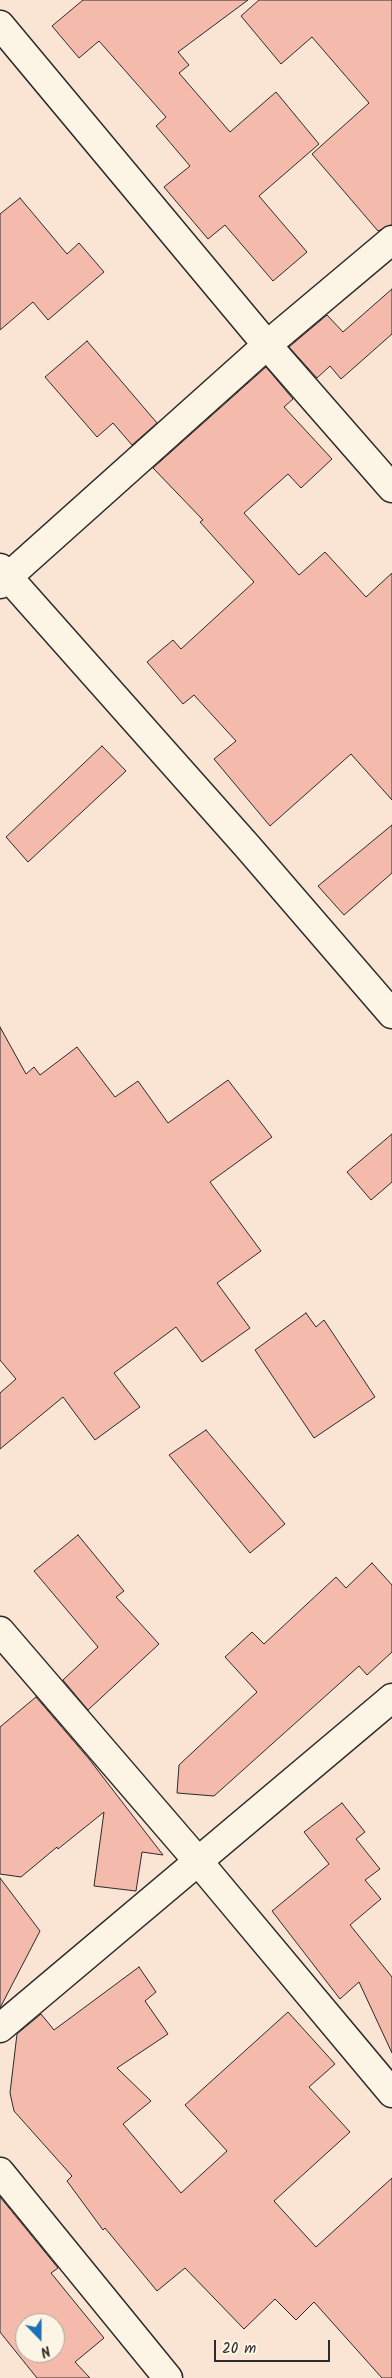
<!DOCTYPE html>
<html>
<head>
<meta charset="utf-8">
<style>
	body { margin:0 }
	#map { position:relative; width:392px; height:2378px; overflow:hidden; background:#fae4d4; font-family:Kalam,sans-serif }
	canvas { display:block }
	.north { position:absolute; left:15px; top:2313px; width:50px; height:50px; box-sizing:border-box; background:#fcf5e5; border:1px solid #a8a49b; border-radius:50%; rotate:158deg; font-size:14px; font-weight:700; line-height:20px; text-align:center; color:#2b2b2b }
	.north::after { content:''; display:block; margin:auto; width:18px; height:22px; background:#1f6fb2; clip-path:polygon(50% 0,100% 100%,50% 72%,0 100%) }
	.scale { position:absolute; left:214px; top:2340px; width:116px; height:22px; box-sizing:border-box; border:2px solid #2b2b2b; border-top:0; padding-left:6px; font-size:15px; line-height:18px; white-space:nowrap; color:#2b2b2b; -webkit-text-stroke:4px #fcf5e5; paint-order:stroke }
</style>
</head>
<body>
<div id="map">
<canvas width="392" height="2378"></canvas>
<div class="north">N</div>
<div class="scale">20 m</div>
</div>
<script>
const c = document.querySelector('canvas').getContext('2d');
c.lineJoin = 'round';
function fill(path, color) {
  c.fillStyle = color;
  c.fill(path, 'evenodd');
}
function toPath(rows) {
  const path = new Path2D();
  for (const r of rows) {
    path.moveTo(r[0], r[1]);
    for (let i = 2; i < r.length; i += 2) path.lineTo(r[i], r[i + 1]);
  }
  return path;
}
function trace(path, color, width, dash) {
  c.strokeStyle = color;
  c.lineWidth = width;
  c.lineCap = dash ? 'butt' : 'round';
  c.setLineDash(dash || []);
  c.stroke(path);
}
const building = toPath([
	[83,0,248,0,178,52,189,65,179,73,230,132,276,92,319,144,259,196,307,252,273,281,225,225,208,239,164,187,190,166,156,126,166,117,99,41,79,58,52,26,83,0],
	[259,0,392,0,392,225,378,231,312,154,369,103,312,37,281,64,241,16,259,0],
	[20,198,67,254,79,243,104,272,48,320,33,302,0,330,0,214,20,198],
	[392,289,392,334,341,379,330,366,317,378,289,347,327,315,343,332,392,289],
	[87,341,157,423,132,445,113,423,97,437,45,377,87,341],
	[266,367,293,399,284,407,332,459,301,488,288,474,244,513,299,575,325,552,366,597,392,573,392,800,351,754,270,826,214,759,236,741,194,695,183,704,147,662,173,640,181,649,254,582,200,522,203,520,153,468,266,367],
	[102,746,126,771,28,862,6,837,102,746],
	[392,825,392,873,344,915,318,886,392,825],
	[0,1027,26,1074,34,1067,40,1075,77,1047,115,1097,138,1081,168,1123,228,1080,272,1137,210,1182,261,1251,217,1283,250,1328,202,1362,176,1327,114,1373,140,1407,95,1440,63,1397,0,1449,0,1393,16,1379,0,1360,0,1027],
	[392,1134,392,1182,371,1200,347,1172,392,1134],
	[306,1313,316,1327,324,1320,375,1397,314,1438,255,1350,306,1313],
	[206,1430,285,1524,250,1553,169,1455,206,1430],
	[78,1535,124,1591,116,1597,159,1644,88,1710,63,1680,98,1647,34,1571,78,1535],
	[372,1563,392,1585,392,1652,367,1675,359,1666,214,1796,177,1793,179,1765,257,1692,225,1657,252,1632,264,1644,336,1577,346,1588,372,1563],
	[36,1697,89,1759,163,1855,142,1852,136,1891,94,1886,104,1812,58,1849,57,1847,21,1877,0,1874,0,1727,36,1697],
	[342,1803,365,1832,356,1839,380,1869,365,1880,381,1899,350,1925,392,1977,392,2053,359,1982,340,1999,272,1911,329,1864,304,1832,342,1803],
	[0,1878,40,1931,0,2008,0,1878],
	[139,1967,156,1992,145,2001,168,2034,117,2068,151,2101,123,2124,181,2193,227,2151,185,2105,288,2012,335,2064,309,2087,350,2132,274,2201,316,2247,392,2178,392,2378,382,2378,314,2302,296,2320,275,2299,244,2329,185,2268,157,2291,105,2228,103,2230,67,2181,72,2176,14,2111,10,2093,17,2034,41,2014,54,2030,139,1967],
	[0,2197,58,2268,51,2273,104,2338,75,2362,90,2378,37,2378,0,2332,0,2197],
	[25,2323,55,2323,55,2353,25,2353,25,2323]
]);
fill(building, '#f4bbac');
trace(building, '#2b2b2b', 1);
const street = toPath([
	[0,25,267,345,392,488],
	[0,568,247,846,392,1014],
	[0,584,267,345,392,240],
	[0,1631,197,1860,392,2093],
	[0,2028,392,1698],
	[0,2172,168,2378]
]);
trace(street, '#2b2b2b', 31);
trace(street, '#fcf5e5', 28);
</script>
</body>
</html>
